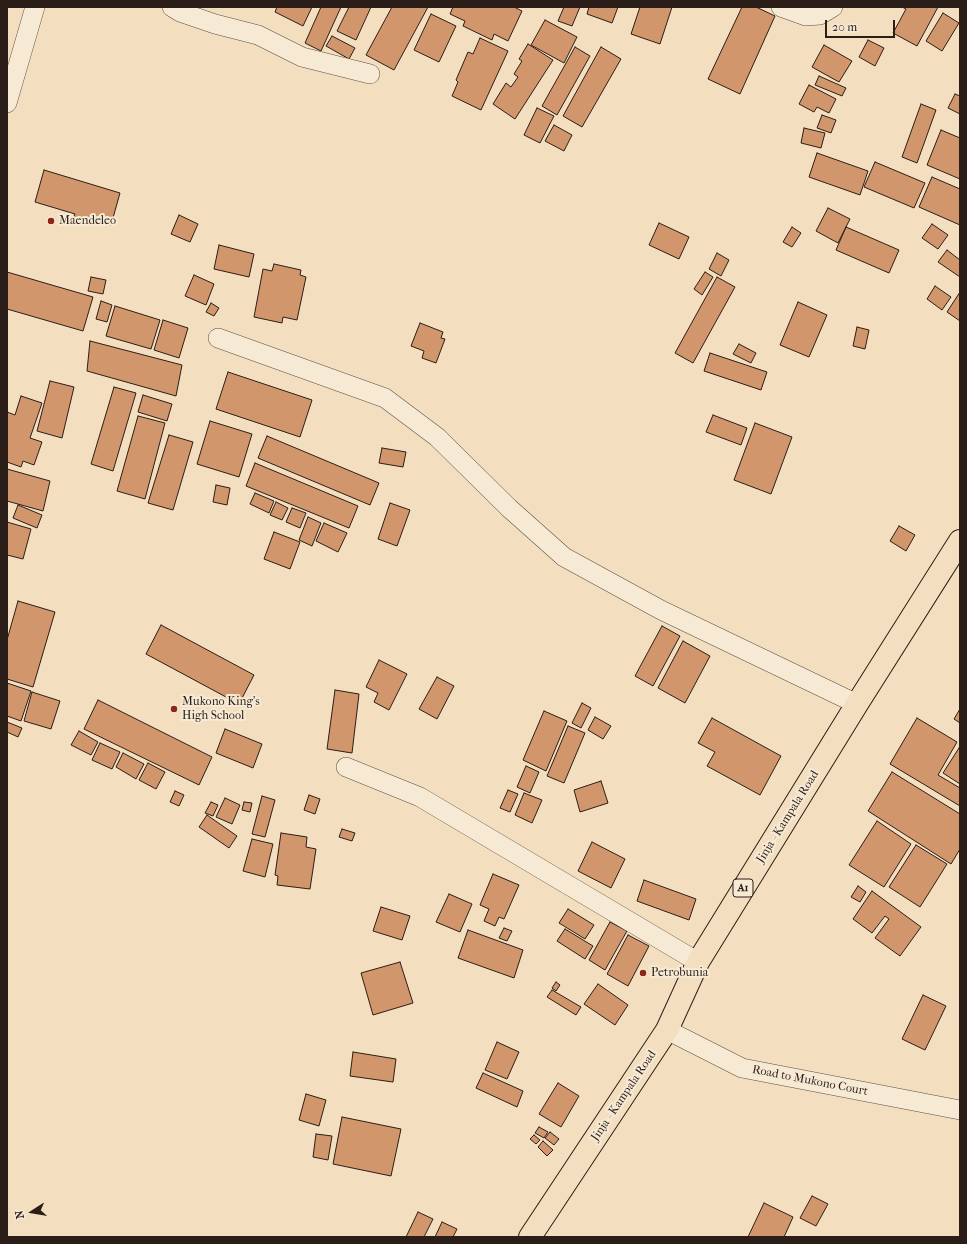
<!DOCTYPE html>
<html>
<head>
<meta charset="utf-8">
<style>
	body { margin:0 }
	#map { position:relative; width:967px; height:1244px; overflow:hidden; background:#f3dfbf; font-family:"IM FELL French Canon",serif }
	canvas { display:block }
	.frame { position:absolute; inset:0; border:8px solid #2b1d17; pointer-events:none }
	.north { position:absolute; left:12px; top:1192px; width:40px; height:40px; -webkit-text-stroke:3px #f7ead5; paint-order:stroke; rotate:258deg; font-size:11px; font-weight:700; line-height:16px; text-align:center; color:#2b1d17 }
	.north::after { content:''; display:block; margin:auto; width:14px; height:18px; background:#2b1d17; clip-path:polygon(50% 0,100% 100%,50% 72%,0 100%) }
	.scale { position:absolute; left:825px; top:20px; width:70px; height:18px; box-sizing:border-box; border:2px solid #2b1d17; border-top:0; padding-left:5px; font-size:12px; line-height:14px; white-space:nowrap; color:#2b1d17; -webkit-text-stroke:3px #f7ead5; paint-order:stroke }
</style>
</head>
<body>
<div id="map">
<canvas width="967" height="1244"></canvas>
<div class="frame"></div>
<div class="north">N</div>
<div class="scale">20 m</div>
</div>
<script>
const c = document.querySelector('canvas').getContext('2d');
c.lineJoin = 'round';
function fill(path, color) {
  c.fillStyle = color;
  c.fill(path, 'evenodd');
}
function toPath(rows) {
  const path = new Path2D();
  for (const r of rows) {
    path.moveTo(r[0], r[1]);
    for (let i = 2; i < r.length; i += 2) path.lineTo(r[i], r[i + 1]);
  }
  return path;
}
function trace(path, color, width, dash) {
  c.strokeStyle = color;
  c.lineWidth = width;
  c.lineCap = dash ? 'butt' : 'round';
  c.setLineDash(dash || []);
  c.stroke(path);
}
function write(font, color, halo, rows, align = 'center') {
  c.font = font + ' "IM FELL French Canon",serif';
  c.lineWidth = 4;
  c.setLineDash([]);
  c.textBaseline = 'middle';
  c.strokeStyle = halo;
  c.fillStyle = color;
  for (const [text, x, y, turn = 0] of rows) {
    c.save();
    c.translate(x, y);
    c.rotate((+turn || 0) * Math.PI / 180);
    c.textAlign = isNaN(turn) ? turn : align;
    if (halo) c.strokeText(text, 0, 0);
    c.fillText(text, 0, 0);
    c.restore();
  }
}
const building = toPath([
	[277,7,312,7,303,26,275,12,277,7],
	[321,7,341,7,321,51,305,43,321,7],
	[349,7,371,7,356,40,337,31,349,7],
	[392,7,428,7,394,70,366,55,392,7],
	[453,7,514,7,522,11,508,41,494,34,492,40,463,26,465,21,450,14,453,7],
	[564,7,580,7,572,26,558,21,564,7],
	[589,7,618,7,612,23,587,14,589,7],
	[640,7,672,7,660,44,631,34,640,7],
	[742,7,756,7,775,16,740,94,708,79,742,7],
	[902,7,938,7,917,46,893,33,906,9,902,7],
	[943,13,959,23,942,51,926,41,943,13],
	[431,14,456,26,439,62,414,50,431,14],
	[545,20,577,37,564,63,531,45,545,20],
	[332,36,355,48,349,59,326,46,332,36],
	[480,38,508,51,481,110,452,96,458,82,456,80,468,52,473,54,480,38],
	[868,40,884,48,875,66,859,57,868,40],
	[528,44,553,60,515,119,493,104,506,83,511,87,518,77,514,74,522,61,519,59,528,44],
	[824,45,852,61,839,82,812,67,824,45],
	[575,47,590,56,557,115,542,106,575,47],
	[601,47,621,59,582,127,563,116,601,47],
	[819,76,846,88,842,96,815,85,819,76],
	[809,85,836,99,829,113,817,107,814,112,799,104,809,85],
	[955,94,960,96,960,114,948,108,955,94],
	[921,104,936,110,917,163,902,157,921,104],
	[537,108,554,116,540,143,524,135,537,108],
	[822,115,836,120,831,133,817,128,822,115],
	[554,125,572,135,564,151,545,141,554,125],
	[804,128,825,133,821,148,801,143,804,128],
	[941,130,960,138,960,179,927,165,941,130],
	[817,153,868,171,860,195,809,177,817,153],
	[875,162,925,183,914,208,864,187,875,162],
	[44,170,120,193,111,225,94,220,92,225,73,219,75,214,35,202,44,170],
	[932,177,960,189,960,225,919,207,932,177],
	[828,208,850,219,838,243,816,231,828,208],
	[179,215,198,224,190,242,171,234,179,215],
	[659,223,689,237,679,259,649,245,659,223],
	[932,224,948,235,938,249,922,238,932,224],
	[792,227,801,233,792,247,783,242,792,227],
	[846,227,899,250,889,273,836,250,846,227],
	[219,245,254,254,249,277,214,269,219,245],
	[947,250,960,260,960,277,938,262,947,250],
	[717,253,729,260,721,276,709,269,717,253],
	[274,264,301,270,300,275,306,277,297,320,283,317,282,323,254,317,263,269,272,271,274,264],
	[7,272,93,297,83,331,7,309,7,272],
	[705,272,713,277,702,295,694,289,705,272],
	[194,275,214,284,206,305,185,296,194,275],
	[91,277,106,280,103,294,88,291,91,277],
	[717,277,735,287,693,363,675,353,717,277],
	[935,286,951,297,942,310,927,299,935,286],
	[960,292,960,321,947,312,960,292],
	[101,301,112,305,107,322,96,319,101,301],
	[798,302,827,315,809,357,780,345,798,302],
	[211,303,219,308,214,316,206,312,211,303],
	[115,306,160,320,151,349,106,336,115,306],
	[163,320,188,328,179,358,154,350,163,320],
	[420,323,443,332,441,338,445,339,436,363,422,358,424,351,411,346,420,323],
	[857,327,869,330,865,349,853,346,857,327],
	[90,341,182,365,176,396,87,371,90,341],
	[739,344,756,353,751,363,733,354,739,344],
	[710,353,767,372,761,390,704,371,710,353],
	[228,372,312,400,300,437,216,409,228,372],
	[50,381,74,387,62,438,37,431,50,381],
	[114,387,136,393,113,471,91,464,114,387],
	[143,395,172,404,167,421,138,412,143,395],
	[21,396,42,403,30,438,42,442,34,465,23,461,21,467,7,462,7,412,15,415,21,396],
	[713,415,747,428,741,445,706,432,713,415],
	[138,416,165,423,145,499,117,491,138,416],
	[210,421,252,434,239,477,197,464,210,421],
	[755,423,792,437,771,494,734,480,755,423],
	[169,435,193,442,173,510,148,503,169,435],
	[267,436,379,483,370,505,258,458,267,436],
	[382,448,406,452,403,467,379,463,382,448],
	[255,463,358,506,349,528,246,486,255,463],
	[7,469,50,481,43,511,7,501,7,469],
	[216,485,230,488,227,505,213,502,216,485],
	[255,493,274,501,269,513,250,504,255,493],
	[276,502,288,508,282,520,270,515,276,502],
	[390,503,410,510,397,546,378,539,390,503],
	[18,505,42,515,37,528,13,518,18,505],
	[292,508,306,513,300,528,286,522,292,508],
	[308,517,321,523,312,546,299,540,308,517],
	[7,522,31,529,23,559,7,555,7,522],
	[324,523,347,533,338,552,316,541,324,523],
	[899,526,915,535,906,551,890,541,899,526],
	[274,532,300,542,290,569,264,559,274,532],
	[18,601,55,612,33,687,7,679,7,640,18,601],
	[161,625,254,675,239,704,146,654,161,625],
	[662,626,680,636,653,686,635,676,662,626],
	[683,641,710,656,685,703,658,688,683,641],
	[379,660,407,674,389,710,374,702,378,693,366,687,379,660],
	[437,677,454,686,437,719,419,709,437,677],
	[7,683,31,691,21,721,7,716,7,683],
	[335,690,359,694,352,753,327,749,335,690],
	[32,692,60,701,51,729,24,721,32,692],
	[98,700,212,757,199,785,84,729,98,700],
	[582,703,591,708,581,728,572,723,582,703],
	[960,709,960,723,954,719,960,709],
	[544,711,567,721,546,771,523,760,544,711],
	[595,717,611,726,603,739,588,730,595,717],
	[712,718,781,756,760,795,707,766,715,752,698,743,712,718],
	[917,718,957,742,938,775,960,788,960,806,890,764,917,718],
	[7,722,22,728,18,737,7,732,7,722],
	[568,726,585,733,564,783,547,776,568,726],
	[225,729,262,744,253,768,216,753,225,729],
	[79,731,98,742,91,755,71,745,79,731],
	[100,743,120,752,112,769,92,760,100,743],
	[959,748,960,749,960,784,943,773,959,748],
	[123,753,144,764,136,779,116,767,123,753],
	[148,763,165,772,156,789,139,780,148,763],
	[526,766,539,772,530,793,517,787,526,766],
	[892,772,960,814,960,849,951,864,868,811,892,772],
	[601,781,608,803,580,812,574,790,601,781],
	[508,790,518,794,510,812,500,808,508,790],
	[175,791,184,795,179,806,170,802,175,791],
	[524,793,542,800,532,823,515,815,524,793],
	[309,795,320,799,315,814,304,810,309,795],
	[262,796,275,800,265,837,252,834,262,796],
	[225,798,240,805,232,824,216,817,225,798],
	[211,802,218,805,213,816,205,813,211,802],
	[244,802,252,803,250,812,242,810,244,802],
	[207,815,237,836,229,848,199,827,207,815],
	[877,821,911,844,884,887,849,865,877,821],
	[342,829,355,833,352,841,339,837,342,829],
	[281,833,307,837,306,847,316,849,310,889,277,885,278,876,275,875,281,833],
	[252,839,273,844,265,877,243,871,252,839],
	[592,842,625,859,611,888,578,871,592,842],
	[916,845,947,864,920,907,889,887,916,845],
	[493,874,519,885,504,919,499,917,495,926,484,921,489,909,480,905,493,874],
	[644,880,696,899,689,920,637,901,644,880],
	[858,886,866,892,860,902,851,897,858,886],
	[872,891,921,927,900,956,875,938,889,919,885,916,872,933,853,919,872,891],
	[449,894,472,904,460,932,436,922,449,894],
	[381,907,410,916,402,940,373,931,381,907],
	[568,909,594,925,585,939,559,923,568,909],
	[610,922,627,931,605,970,589,960,610,922],
	[504,928,512,931,507,941,499,938,504,928],
	[565,929,593,946,585,959,557,941,565,929],
	[468,930,523,950,514,978,458,958,468,930],
	[628,935,649,946,628,986,607,974,628,935],
	[400,962,413,1003,373,1015,361,973,400,962],
	[556,982,560,985,556,991,552,988,556,982],
	[598,984,628,1005,615,1025,584,1004,598,984],
	[552,990,581,1007,576,1015,547,997,552,990],
	[923,995,946,1006,925,1050,902,1039,923,995],
	[497,1042,519,1052,507,1079,485,1070,497,1042],
	[353,1052,396,1059,393,1082,350,1076,353,1052],
	[483,1073,523,1091,517,1107,476,1088,483,1073],
	[558,1083,579,1096,561,1127,539,1114,558,1083],
	[306,1094,326,1100,319,1126,299,1120,306,1094],
	[342,1117,401,1129,391,1176,333,1164,342,1117],
	[539,1127,548,1132,544,1138,535,1133,539,1127],
	[550,1132,559,1139,554,1145,545,1138,550,1132],
	[316,1134,332,1136,328,1160,313,1157,316,1134],
	[534,1135,540,1140,536,1144,530,1139,534,1135],
	[543,1141,553,1150,547,1156,538,1147,543,1141],
	[812,1196,828,1204,816,1226,800,1218,812,1196],
	[764,1203,793,1217,784,1237,748,1237,764,1203],
	[418,1212,433,1219,424,1237,406,1237,418,1212],
	[442,1222,457,1229,453,1237,435,1237,442,1222]
]);
fill(building, '#d1966b');
trace(building, '#2b1d17', 1);
const minor = toPath([
	[172,7,180,12,215,24,258,35,302,57,370,74],
	[781,7,806,16,820,15,833,7],
	[7,103,35,7],
	[218,338,385,398,437,437,509,508,564,557,661,610,857,704],
	[346,767,420,797,698,962],
	[667,1030,742,1068,960,1110]
]);
const trunk = toPath([
	[530,1237,667,1030,698,962,857,704,960,541]
]);
trace(minor, '#5d4e41', 20);
trace(trunk, '#2b1d17', 24);
trace(minor, '#f7ead5', 19);
trace(trunk, '#f3dfbf', 22);
for (const [x, y, r, color] of [
	[51,221,4,"#8f2418"],
	[174,709,4,"#8f2418"],
	[643,973,4,"#8f2418"]
]) {
  const dot = new Path2D();
  dot.arc(x, y, r, 0, 2 * Math.PI);
  c.fillStyle = color;
  c.fill(dot);
  trace(dot, '#f7ead5', 1.5);
}
for (const [x, y, w] of [
	[743,888,20]
]) {
  const box = new Path2D();
  box.roundRect(x - w / 2, y - 9, w, 18, 3);
  c.fillStyle = '#f7ead5';
  c.fill(box);
  trace(box, '#2b1d17', 1);
}
write('bold 11px', '#2b1d17', null, [
	["A1",743,888]
]);
write('12px', '#2b1d17', '#f7ead5', [
	["Maendeleo",59,221],
	["Mukono King's",182,702],
	["High School",182,716],
	["Petrobunia",651,973]
], 'left');
write('12px', '#2b1d17', '#f7ead5', [
	["Jinja - Kampala Road",788,817,-58],
	["Road to Mukono Court",810,1081,11],
	["Jinja - Kampala Road",624,1096,-56]
]);
</script>
</body>
</html>
